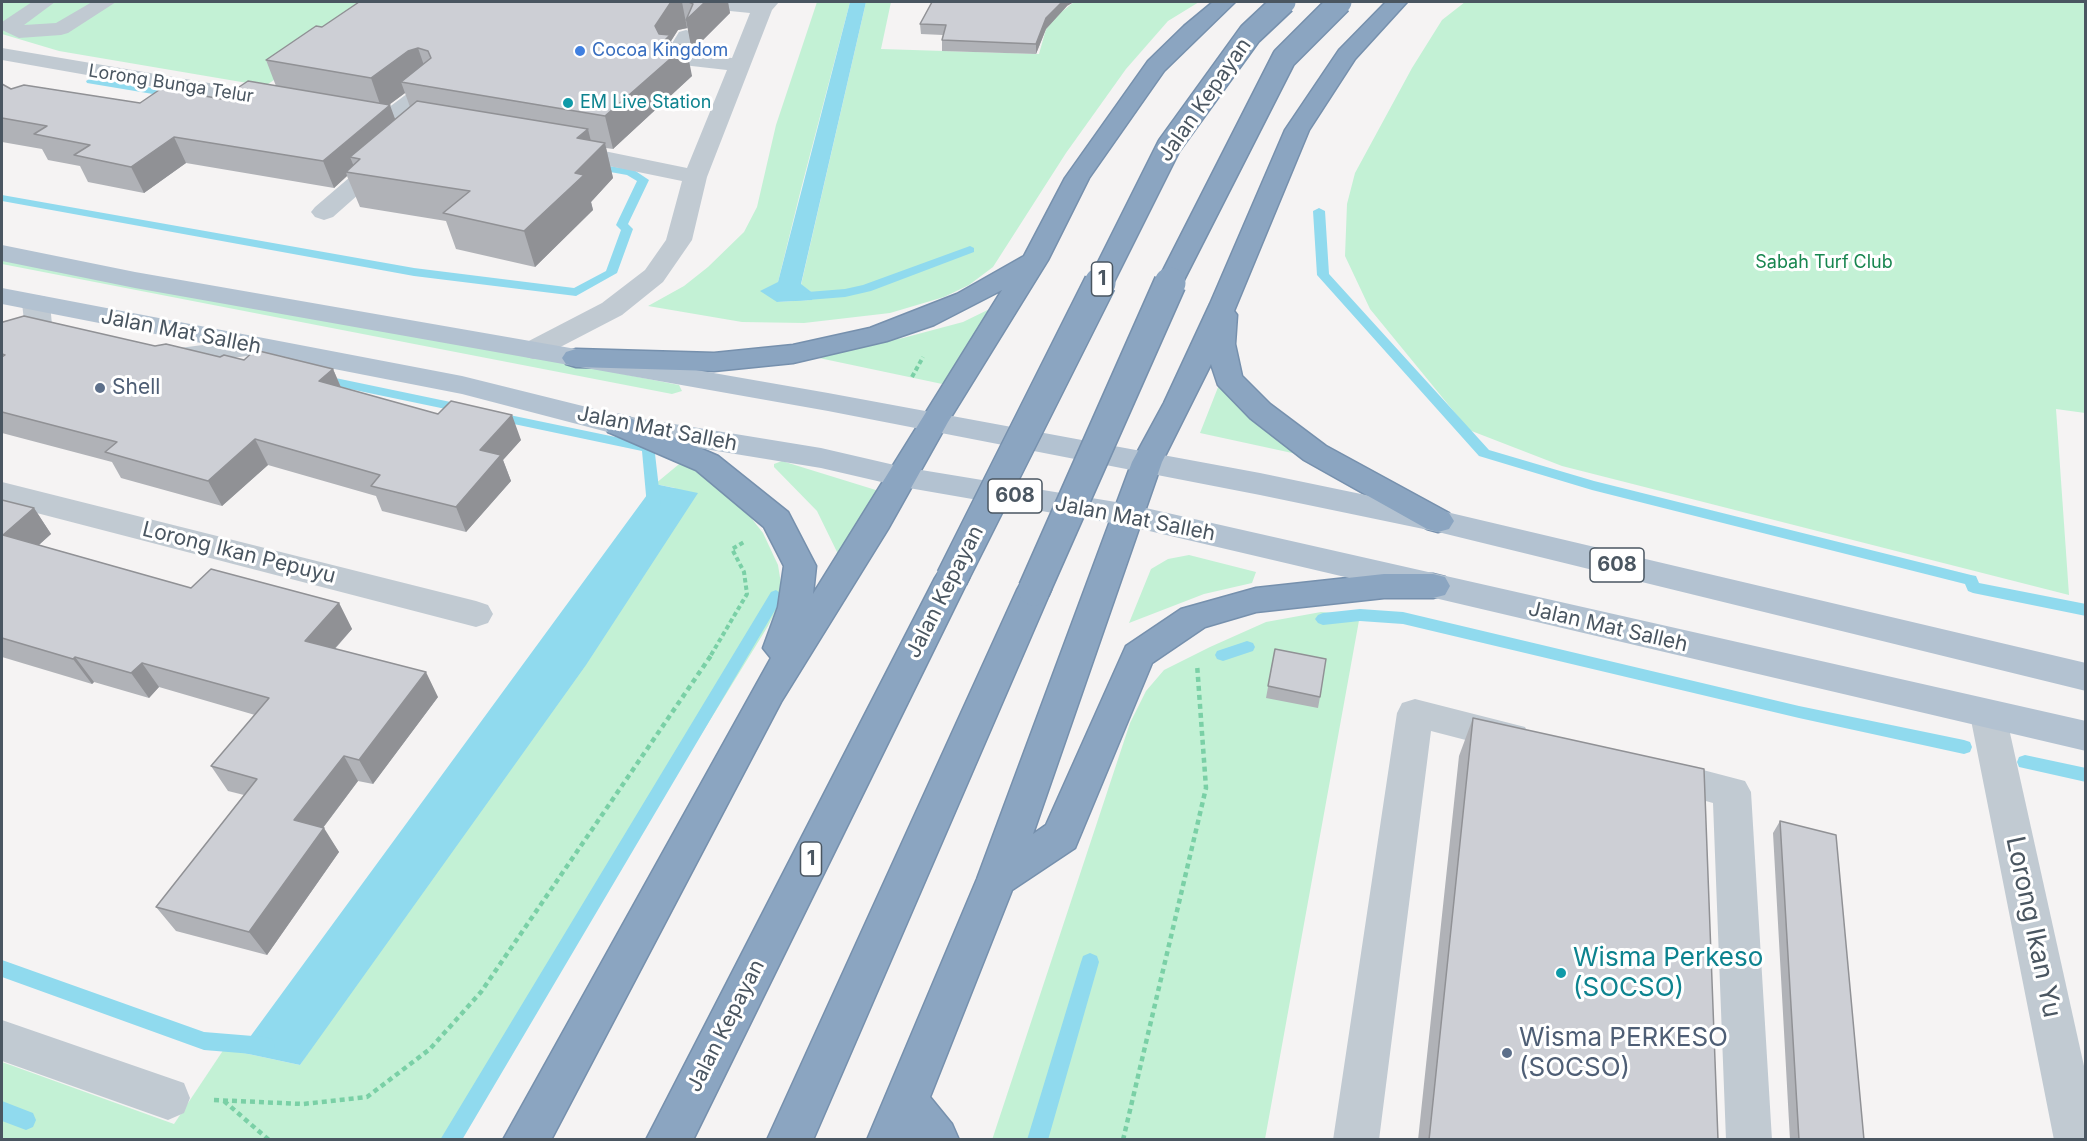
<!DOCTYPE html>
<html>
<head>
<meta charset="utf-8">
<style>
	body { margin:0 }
	#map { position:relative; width:2087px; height:1141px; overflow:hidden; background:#f5f3f3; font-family:Inter,sans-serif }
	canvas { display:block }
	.frame { position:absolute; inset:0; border:3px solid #4a5661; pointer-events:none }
</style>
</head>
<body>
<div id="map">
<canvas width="2087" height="1141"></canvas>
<div class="frame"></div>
</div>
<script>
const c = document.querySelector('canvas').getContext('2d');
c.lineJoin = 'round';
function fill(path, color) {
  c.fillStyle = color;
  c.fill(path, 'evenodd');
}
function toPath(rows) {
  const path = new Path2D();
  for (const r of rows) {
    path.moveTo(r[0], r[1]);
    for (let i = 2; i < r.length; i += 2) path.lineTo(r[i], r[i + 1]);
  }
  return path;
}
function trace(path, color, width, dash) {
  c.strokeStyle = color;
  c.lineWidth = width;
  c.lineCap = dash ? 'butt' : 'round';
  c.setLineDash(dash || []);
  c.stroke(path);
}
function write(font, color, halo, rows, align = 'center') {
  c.font = font + ' Inter,sans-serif';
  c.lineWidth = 6;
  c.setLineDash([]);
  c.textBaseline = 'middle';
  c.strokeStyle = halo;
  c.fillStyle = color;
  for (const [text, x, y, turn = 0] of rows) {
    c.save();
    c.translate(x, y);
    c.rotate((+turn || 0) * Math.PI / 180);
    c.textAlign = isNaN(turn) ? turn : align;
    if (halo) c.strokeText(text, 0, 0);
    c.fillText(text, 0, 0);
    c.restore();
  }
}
fill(toPath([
	[2,2,450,2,375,13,265,86,59,51,2,34],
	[817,2,850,2,801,189,778,282,777,302,811,300,814,294,801,285,866,2,891,2,881,49,1039,54,1046,29,1055,17,1074,2,1199,2,1168,21,1126,69,1066,153,993,267,969,285,944,297,890,313,804,323,742,322,648,306,684,286,708,267,744,232,757,207,776,125],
	[1465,2,2085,2,2085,413,2056,409,2069,595,1562,466,1469,430,1370,309,1345,256,1347,204,1355,173,1412,68,1442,20],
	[2,253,679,385,682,391,672,394,2,264],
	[1004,302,947,385,819,358,818,354,903,338,963,322],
	[1226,367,1261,401,1352,466,1200,433],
	[684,460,741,505,763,533,778,565,783,596,768,626,662,798,461,1139,2,1139,2,1062,174,1124,226,1046,239,1052,300,1065,675,488,655,484],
	[782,461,879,491,838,554,817,511,774,467,774,464],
	[1189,555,1256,572,1252,583,1204,594,1129,623,1151,569,1168,559],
	[1321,612,1360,615,1265,1139,992,1140,1130,723,1146,691,1164,670,1210,647,1266,622]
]), '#c3f1d5');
fill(toPath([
	[850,2,866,2,801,284,814,294,812,300,777,302,760,291,778,282],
	[655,484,698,493,586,665,300,1065,239,1052]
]), '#90daee');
fill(toPath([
	[91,78,177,92,182,95,177,98,87,83,86,81,91,78],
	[603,165,634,170,649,180,628,224,633,229,617,273,576,296,414,276,2,201,2,195,414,268,574,288,606,271,621,230,616,225,637,181,627,175,599,170,598,168,603,165],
	[1319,208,1325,211,1329,274,1489,450,1594,481,1971,575,1976,576,1979,583,2086,604,2086,616,1973,593,1968,591,1965,584,1592,490,1479,456,1317,275,1313,211,1319,208],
	[970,246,974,248,974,252,871,291,845,297,795,301,789,297,795,293,845,289,863,285,970,246],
	[321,375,465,405,472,409,465,413,316,382,314,379,316,376,321,375],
	[495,412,654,445,661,506,654,511,647,506,642,451,490,419,488,416,495,412],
	[776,590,784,596,781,600,462,1140,440,1140,771,592,776,590],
	[1360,609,1403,612,1799,706,1964,740,1970,742,1972,747,1970,752,1964,754,1799,718,1403,624,1360,621,1323,625,1318,623,1315,619,1318,615,1323,613,1360,609],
	[1247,641,1253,643,1255,647,1253,651,1223,661,1217,659,1215,655,1217,651,1247,641],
	[2025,755,2086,768,2086,782,2019,767,2017,762,2019,757,2025,755],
	[1090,953,1097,956,1099,962,1048,1140,1027,1140,1081,962,1083,956,1090,953],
	[2,960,204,1032,265,1037,272,1039,275,1046,272,1053,265,1055,204,1050,2,977,2,960],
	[2,1101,33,1113,36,1120,33,1127,26,1130,2,1121,2,1101]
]), '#90daee');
const highway = toPath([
	[1213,2,1235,2,1164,71,1089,178,1048,260,948,422,888,529,781,702,551,1140,503,1140,771,658,763,648,778,607,784,566,764,527,696,470,608,432,604,425,608,418,619,415,630,418,718,456,788,512,816,566,813,594,1002,290,934,325,887,341,793,363,714,371,576,367,566,364,562,358,566,352,576,349,714,353,793,345,870,328,957,294,1024,256,1065,178,1148,61,1184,26,1213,2],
	[1386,2,1407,2,1355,59,1309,130,1234,311,1237,315,1235,344,1242,376,1270,404,1326,446,1449,513,1454,521,1449,529,1438,532,1427,529,1304,460,1250,418,1218,385,1211,364,1162,462,1033,834,1046,825,1126,646,1181,609,1256,588,1384,574,1433,574,1445,577,1450,586,1445,595,1433,598,1384,598,1256,612,1205,627,1152,663,1075,848,1012,890,930,1097,952,1124,959,1140,867,1140,977,879,1132,462,1164,403,1210,304,1285,130,1339,50,1386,2],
	[952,566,964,570,969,578,693,1140,646,1140,935,578,940,570,952,566],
	[1034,578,1046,581,1051,590,813,1140,767,1140,1017,590,1022,581,1034,578]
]);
trace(highway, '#7690ad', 3);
trace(toPath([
	[912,377,923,357],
	[711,655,747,594,744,572,732,549,744,542]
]), '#7ad0a6', 4, [4.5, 3]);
trace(toPath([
	[214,1100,303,1104,367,1097,430,1049,481,992,712,654],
	[224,1101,269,1140],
	[1123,1140,1206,788,1197,664]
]), '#7ad0a6', 4.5, [5, 4]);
fill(toPath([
	[32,2,55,2,24,25,56,23,92,2,116,2,68,33,61,35,19,38,2,30,2,22,32,2],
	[720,2,779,2,772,10,707,177,692,240,663,282,622,315,543,356,533,359,523,356,519,350,523,344,602,303,645,270,666,240,682,181,565,157,557,155,553,150,557,145,565,143,687,168,727,70,674,64,666,63,663,58,679,32,686,30,693,32,697,36,688,53,732,58,750,13,720,10,717,6,720,2],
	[2,48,274,94,282,96,285,101,282,106,274,108,2,60,2,48],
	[428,82,436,84,439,89,436,94,396,124,380,124,377,119,380,114,420,84,428,82],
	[386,151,394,153,398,158,394,163,333,217,324,220,315,217,311,212,315,207,378,153,386,151],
	[36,295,46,297,50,303,52,325,82,332,86,338,82,344,72,346,29,336,25,330,22,303,26,297,36,295],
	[257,338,267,341,271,347,267,353,164,368,154,365,150,359,154,353,164,350,257,338],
	[2,482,476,601,488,605,493,614,488,623,476,627,2,504,2,482],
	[1415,699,1525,727,1530,737,1525,747,1512,752,1431,731,1379,1140,1333,1140,1397,713,1402,703,1415,699],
	[1988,701,2001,705,2006,715,2086,1075,2086,1140,2054,1140,1970,715,1975,705,1988,701],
	[1661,759,1745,781,1751,792,1772,1140,1726,1140,1713,803,1648,785,1642,774,1648,763,1661,759],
	[2,1020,184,1083,190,1098,184,1113,168,1120,2,1061,2,1020]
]), '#c1cad2');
fill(toPath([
	[2,245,135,272,828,393,1260,473,1438,510,2086,663,2086,691,1438,532,1260,495,828,411,135,288,2,261,2,245],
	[2,288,462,376,619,415,821,448,903,467,1128,504,2086,721,2086,751,1128,526,903,487,821,468,619,435,462,394,2,304,2,288]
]), '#b3c2d1');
fill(highway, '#8ba5c1');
const highwayBridgeFar1 = toPath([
	[1100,284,1169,146,1250,34,1284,2],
	[1169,284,1284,58,1340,2]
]);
const highwayBridge = toPath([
	[952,578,1100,283],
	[1034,590,1170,283]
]);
trace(highwayBridgeFar1, '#7690ad', 26, []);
trace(highwayBridge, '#7690ad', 34, []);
trace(highwayBridgeFar1, '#8ba5c1', 23);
trace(highwayBridge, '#8ba5c1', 31);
fill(toPath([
	[359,2,728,2,730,13,692,51,688,28,678,30,671,41,672,45,692,76,613,149,606,148,613,178,591,202,593,210,535,267,456,249,446,221,360,207,347,176,334,188,186,163,144,193,88,182,80,166,48,160,42,149,2,142,2,84,11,89,140,103,221,99,276,86,266,60,322,27],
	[405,93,410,107,395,119,389,105],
	[1067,6,1046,29,1036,54,942,51,942,40,943,35,921,34,920,24],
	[2,323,155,346,220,357,333,369,341,387,521,440,503,460,511,481,466,532,382,511,376,496,268,465,222,506,121,478,112,462,2,433],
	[2,500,34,508,51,534,39,545,191,588,339,603,352,629,335,649,438,697,373,784,358,781,323,828,339,852,267,955,176,931,156,907,244,795,228,791,211,766,255,715,159,687,149,698,94,682,92,684,2,657],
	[1275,649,1320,697,1318,708,1266,698],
	[1473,718,1718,1140,1418,1140,1459,756],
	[1780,821,1864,1140,1790,1140,1773,833]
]), '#b0b2b7');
fill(toPath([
	[671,2,682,2,687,28,678,30,671,41,674,55,686,45,692,76,613,149,605,116,655,26],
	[705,2,728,2,730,13,692,51,686,20],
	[1062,2,1074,2,1067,6,1046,29,1036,54,1036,44,1046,18],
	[418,48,429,80,401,82,405,93,382,110,371,78,408,51],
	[390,105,399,130,360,159,350,157,355,169,346,172,347,176,334,188,323,161],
	[588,129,594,154,605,143,613,178,591,202,593,210,535,267,524,231,575,173,577,138],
	[174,137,186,163,144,193,131,167],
	[333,369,344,395,319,381],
	[512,415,521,440,503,460,511,481,466,532,456,507,480,450],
	[255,439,268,465,222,506,208,481],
	[34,508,51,534,22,560,3,535],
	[339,603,352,629,319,666,305,641],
	[75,657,94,682,92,684,73,659],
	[142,663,159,687,149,698,131,673],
	[426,672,438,697,373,784,359,760],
	[344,756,358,781,310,845,294,820],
	[324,828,339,852,267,955,249,932]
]), '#909195');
const building = toPath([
	[359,2,671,2,655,26,659,34,670,35,661,44,686,45,605,116,401,82,431,58,428,51,418,48,408,51,371,78,266,60,316,26,322,27,359,2],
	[689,2,705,2,686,20,693,4,689,2],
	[932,2,1062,2,1046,18,1036,44,942,40,946,25,920,24,932,2],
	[248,81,390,105,323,161,174,137,131,167,74,155,90,145,34,134,47,126,2,118,2,84,11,89,24,85,140,103,162,88,221,99,248,81],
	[417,101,588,129,577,138,605,143,575,173,584,175,524,231,443,213,470,191,346,172,360,159,350,157,417,101],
	[24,316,155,346,166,344,220,357,224,355,244,360,255,350,333,369,319,381,438,414,451,401,512,415,480,450,501,455,456,507,371,486,380,475,255,439,208,481,105,452,117,442,2,412,2,357,5,355,2,354,2,323,3,322,24,316],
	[2,500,34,508,3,535,191,588,211,569,339,603,305,641,426,672,359,760,344,756,294,820,324,828,249,932,156,907,257,779,211,766,269,698,142,663,131,673,75,657,73,659,2,638,2,500],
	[1275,649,1326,659,1320,697,1268,686,1275,649],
	[1473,718,1704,769,1718,1140,1429,1140,1473,718],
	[1780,821,1836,835,1864,1140,1799,1140,1780,821]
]);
fill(building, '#cdcfd5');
trace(building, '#909195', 1.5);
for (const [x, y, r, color] of [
	[580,51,6,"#3f7fe0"],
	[568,103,6,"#0f9aa8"],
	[100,388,6,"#5c6f8a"],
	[1561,973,6,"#0f9aa8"],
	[1507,1053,6,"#5c6f8a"]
]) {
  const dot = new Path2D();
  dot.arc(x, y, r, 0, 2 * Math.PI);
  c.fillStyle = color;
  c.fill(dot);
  trace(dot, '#fff', 2);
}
write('18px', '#366cbe', '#fff', [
	["Cocoa Kingdom",592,51]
], 'left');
write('18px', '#4a5661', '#fff', [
	["Lorong Bunga Telur",171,84,9]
]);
write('18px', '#0d838f', '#fff', [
	["EM Live Station",580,103]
], 'left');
write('18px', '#17864f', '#fff', [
	["Sabah Turf Club",1824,263]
]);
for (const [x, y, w] of [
	[1102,279,21],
	[1015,496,54],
	[1617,565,54],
	[811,859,21]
]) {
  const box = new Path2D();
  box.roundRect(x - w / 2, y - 17, w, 34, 4.5);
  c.fillStyle = '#fff';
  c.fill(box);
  trace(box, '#4a5661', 1.5);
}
write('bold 20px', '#4a5661', null, [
	["1",1102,279],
	["608",1015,496],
	["608",1617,565],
	["1",811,859]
]);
write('21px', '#4a5661', '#fff', [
	["Jalan Kepayan",1205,100,-55],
	["Jalan Mat Salleh",181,332,11],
	["Jalan Mat Salleh",657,429,11],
	["Jalan Mat Salleh",1135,519,11],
	["Lorong Ikan Pepuyu",239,553,14],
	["Jalan Kepayan",945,592,-63],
	["Jalan Mat Salleh",1608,627,13],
	["Jalan Kepayan",726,1026,-63]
]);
write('21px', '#4e5e75', '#fff', [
	["Shell",112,388]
], 'left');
write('26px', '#4a5661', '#fff', [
	["Lorong Ikan Yu",2033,927,78]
]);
write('26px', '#0d838f', '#fff', [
	["Wisma Perkeso",1573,958],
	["(SOCSO)",1573,988]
], 'left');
write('26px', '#4e5e75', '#fff', [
	["Wisma PERKESO",1519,1038],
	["(SOCSO)",1519,1068]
], 'left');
</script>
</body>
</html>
